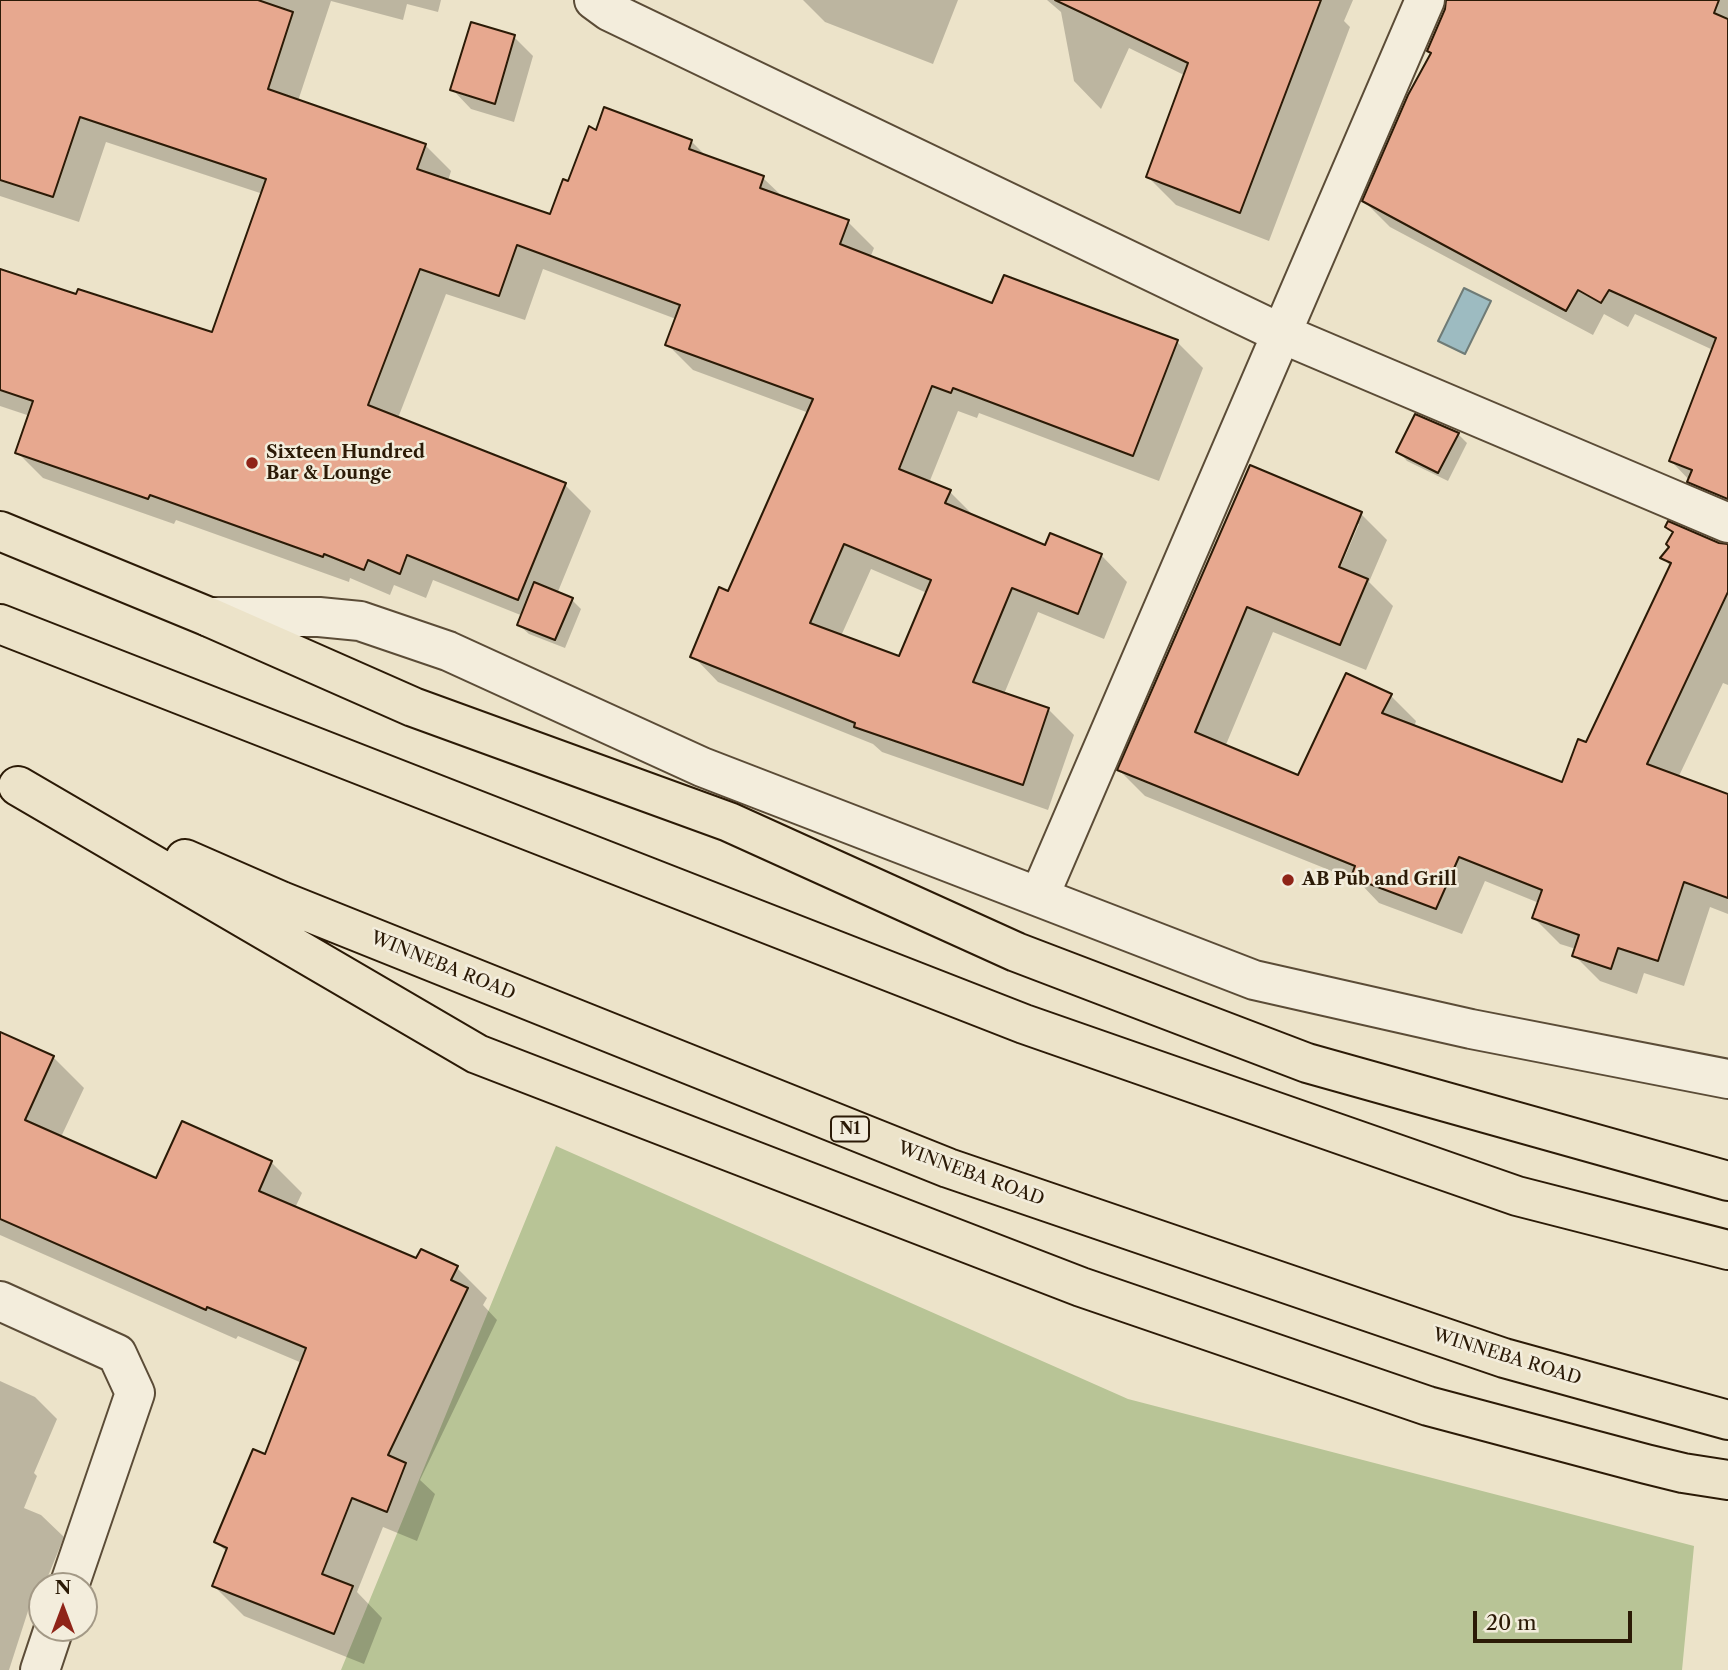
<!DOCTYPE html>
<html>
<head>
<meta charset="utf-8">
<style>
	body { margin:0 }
	#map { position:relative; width:1728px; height:1670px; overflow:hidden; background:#ece3c9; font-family:"Libre Caslon Text",serif }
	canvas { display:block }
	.north { position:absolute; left:28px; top:1572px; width:70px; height:70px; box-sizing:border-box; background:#f3eddc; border:2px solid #a39986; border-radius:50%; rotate:0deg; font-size:19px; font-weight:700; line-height:28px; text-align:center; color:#2b1a06 }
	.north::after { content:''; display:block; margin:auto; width:24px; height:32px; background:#8f2418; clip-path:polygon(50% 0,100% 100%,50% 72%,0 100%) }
	.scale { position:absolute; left:1473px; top:1611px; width:159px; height:32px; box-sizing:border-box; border:4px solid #2b1a06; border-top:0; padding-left:9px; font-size:21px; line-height:24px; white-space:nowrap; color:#2b1a06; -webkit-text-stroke:5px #f3eddc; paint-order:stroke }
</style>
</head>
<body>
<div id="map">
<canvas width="1728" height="1670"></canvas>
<div class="north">N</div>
<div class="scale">20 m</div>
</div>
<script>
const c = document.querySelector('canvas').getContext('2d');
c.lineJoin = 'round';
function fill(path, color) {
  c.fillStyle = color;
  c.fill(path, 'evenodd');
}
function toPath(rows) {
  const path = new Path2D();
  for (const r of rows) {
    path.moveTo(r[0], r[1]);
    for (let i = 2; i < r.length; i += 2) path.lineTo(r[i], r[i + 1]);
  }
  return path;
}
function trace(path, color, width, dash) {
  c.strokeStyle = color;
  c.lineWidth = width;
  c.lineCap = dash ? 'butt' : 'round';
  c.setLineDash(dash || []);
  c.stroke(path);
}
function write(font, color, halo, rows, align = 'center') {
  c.font = font + ' "Libre Caslon Text",serif';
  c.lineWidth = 5;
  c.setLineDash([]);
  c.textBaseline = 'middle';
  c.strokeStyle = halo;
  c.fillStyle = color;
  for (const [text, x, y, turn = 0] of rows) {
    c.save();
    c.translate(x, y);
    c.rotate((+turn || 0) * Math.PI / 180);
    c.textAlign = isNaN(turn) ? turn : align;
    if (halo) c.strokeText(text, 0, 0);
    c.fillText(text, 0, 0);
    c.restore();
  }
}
fill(toPath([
	[556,1146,1128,1399,1694,1546,1682,1670,341,1670]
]), '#b8c496');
const water = toPath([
	[1464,288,1491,301,1465,354,1438,341,1464,288]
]);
fill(water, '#9dbbc1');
trace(water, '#6f7b76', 2);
fill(toPath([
	[0,0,441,0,438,12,407,4,403,20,331,1,298,101,425,145,451,171,448,181,551,216,597,132,691,141,708,158,763,178,784,198,848,222,874,248,870,258,993,306,1177,342,1203,368,1159,481,979,413,977,418,958,411,929,483,950,492,976,518,1046,547,1051,536,1102,556,1127,582,1104,639,1038,612,1004,694,1048,709,1074,735,1048,810,882,752,873,744,718,682,693,656,729,593,809,413,693,370,667,344,676,319,543,269,525,320,446,294,398,418,565,485,591,511,557,594,572,600,581,609,565,648,529,634,519,625,523,616,433,580,426,598,394,585,390,595,350,578,349,582,176,520,174,524,43,478,17,452,30,416,0,406,0,271,77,297,213,334,263,194,106,142,79,222,0,196],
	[871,569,927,593,900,658,841,636],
	[803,0,958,0,933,64,825,22],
	[1047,0,1353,0,1344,21,1350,27,1269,241,1176,205,1148,177,1186,76,1129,48,1101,109,1074,81,1061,12],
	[1448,0,1728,0,1728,513,1715,507,1671,461,1713,350,1635,314,1628,327,1604,314,1593,335,1390,227,1364,201,1432,54,1429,51,1447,9],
	[514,37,533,56,514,122,471,109,452,89],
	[1458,434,1467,443,1448,481,1407,461,1398,451],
	[1251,467,1361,514,1387,540,1369,582,1393,606,1366,670,1273,632,1225,747,1299,777,1390,695,1416,721,1414,727,1563,784,1587,745,1671,567,1663,558,1670,547,1674,534,1667,527,1728,546,1728,685,1723,683,1678,778,1728,795,1728,914,1710,907,1684,986,1644,973,1637,994,1600,981,1574,955,1576,949,1560,944,1534,918,1539,903,1485,881,1462,934,1379,903,1359,882,1145,796,1119,770],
	[1355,524,1359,524,1337,575,1334,574],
	[0,1034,53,1057,84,1088,61,1137,157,1180,271,1162,302,1193,295,1208,417,1260,457,1268,487,1298,483,1305,497,1320,420,1480,435,1494,417,1541,383,1527,357,1592,382,1618,364,1664,244,1616,214,1586,227,1552,216,1542,266,1456,302,1363,238,1336,236,1339,0,1235],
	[0,1381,35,1397,57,1419,34,1473,37,1476,24,1508,41,1515,64,1537,44,1586,42,1586,35,1610,29,1608,9,1670,0,1670]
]), '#0003');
const building = toPath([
	[0,0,258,0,293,12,268,89,426,144,417,169,550,214,563,179,568,181,589,126,596,130,604,107,692,140,689,149,764,176,760,188,849,220,840,244,992,303,1004,275,1178,340,1133,456,953,388,951,393,932,386,899,469,951,490,945,503,1045,545,1050,533,1102,554,1078,614,1012,588,973,682,1049,708,1023,785,854,727,855,723,690,657,719,587,728,591,813,399,665,345,680,305,517,245,499,296,420,269,368,405,566,483,518,600,407,555,400,574,368,560,364,570,324,554,323,557,150,495,148,499,15,453,33,401,0,390,0,269,76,294,78,289,212,332,266,179,80,117,53,197,0,180,0,0],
	[844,544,931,580,899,656,810,623,844,544],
	[1055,0,1321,0,1240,213,1146,177,1188,63,1055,0],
	[1446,0,1719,0,1714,13,1728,19,1728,499,1687,482,1692,470,1669,461,1716,338,1609,290,1601,303,1578,290,1566,311,1362,201,1408,95,1431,53,1427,51,1445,9,1446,0],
	[471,22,515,35,495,104,450,90,471,22],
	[1415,414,1459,433,1438,473,1396,452,1415,414],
	[1250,465,1362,512,1339,567,1368,579,1340,645,1247,607,1195,732,1298,775,1346,673,1392,694,1382,713,1562,782,1578,739,1586,742,1671,563,1660,558,1669,547,1666,544,1673,532,1665,527,1668,521,1719,543,1728,544,1728,592,1647,764,1728,794,1728,898,1684,882,1658,961,1618,948,1611,969,1572,956,1579,935,1532,918,1542,890,1459,857,1436,909,1351,877,1355,866,1117,770,1250,465],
	[534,582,573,598,555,640,517,625,534,582],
	[0,1032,54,1056,25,1120,156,1178,182,1121,272,1161,259,1191,416,1258,421,1249,458,1266,451,1280,468,1288,388,1455,406,1463,387,1512,352,1498,322,1574,353,1586,334,1634,212,1586,227,1548,214,1542,253,1449,265,1454,306,1348,207,1307,206,1310,0,1219,0,1032]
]);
fill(building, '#e7a88f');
trace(building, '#2b1a06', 2);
const minor = toPath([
	[594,0,609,11,1280,333,1728,523],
	[209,617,319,617,360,621,448,651,702,767,1254,980,1471,1029,1728,1079],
	[1039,897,1425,0],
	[0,1301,117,1354,135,1393,69,1586],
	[40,1670,54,1628]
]);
const highway = toPath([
	[0,531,209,617,413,707,729,822,1016,952,1307,1063,1728,1181],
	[0,624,1024,1024,1517,1196,1728,1250],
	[18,786,477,1054,1081,1287,1428,1406,1646,1464,1683,1473,1728,1480],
	[185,859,281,901,948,1168,1504,1358,1728,1420]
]);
trace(minor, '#5b4c37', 42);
trace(highway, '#2b1a06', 42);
trace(minor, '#f3eddc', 38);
trace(highway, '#ece3c9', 38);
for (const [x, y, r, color] of [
	[252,463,7,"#8f2418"],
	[1288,880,7,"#8f2418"]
]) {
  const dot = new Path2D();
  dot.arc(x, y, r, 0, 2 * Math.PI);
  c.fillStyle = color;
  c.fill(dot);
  trace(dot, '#f3eddc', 2.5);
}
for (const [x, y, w] of [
	[850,1129,38]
]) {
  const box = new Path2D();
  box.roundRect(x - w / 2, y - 12.5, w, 25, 5);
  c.fillStyle = '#f3eddc';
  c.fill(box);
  trace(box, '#2b1a06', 2);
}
write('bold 16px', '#2b1a06', null, [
	["N1",850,1129]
]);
write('bold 18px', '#2b1a06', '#f3eddc', [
	["Sixteen Hundred",266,453],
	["Bar & Lounge",266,474],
	["AB Pub and Grill",1302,880]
], 'left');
write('18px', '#2b1a06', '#f3eddc', [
	["WINNEBA ROAD",443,966,22],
	["WINNEBA ROAD",971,1174,20],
	["WINNEBA ROAD",1507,1357,17]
]);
</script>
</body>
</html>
